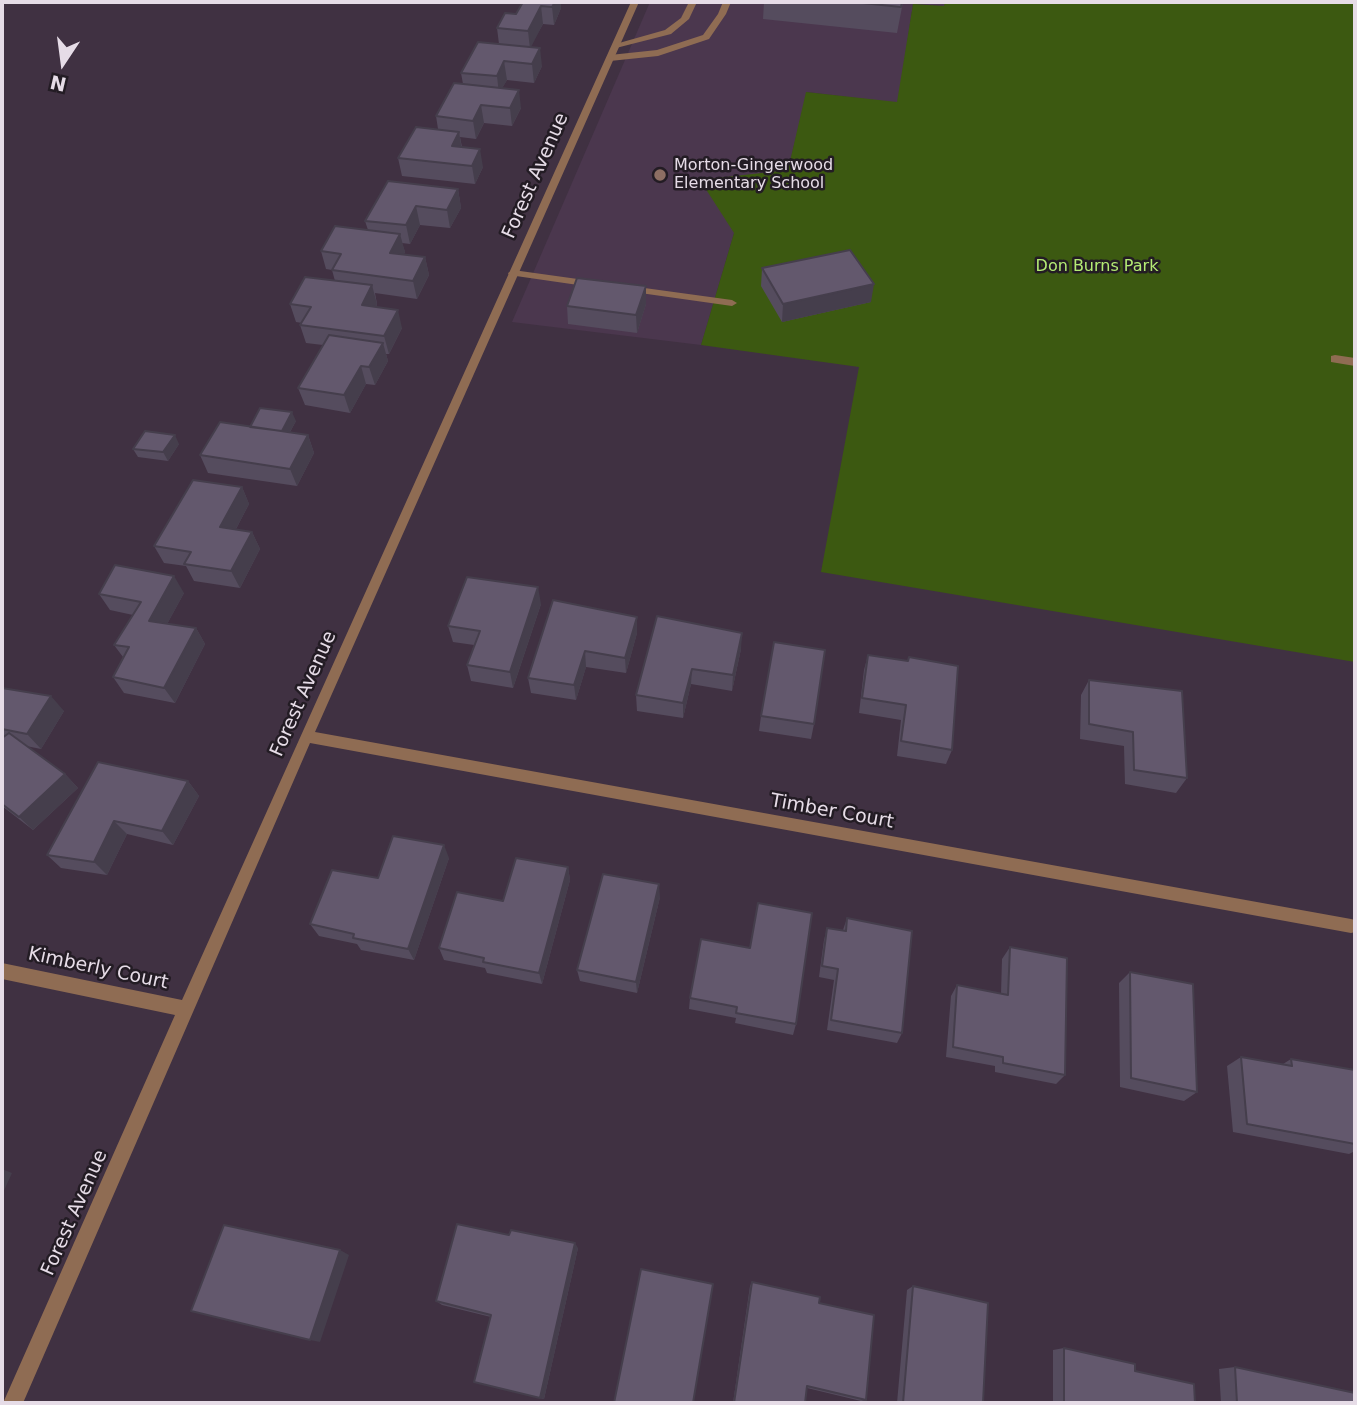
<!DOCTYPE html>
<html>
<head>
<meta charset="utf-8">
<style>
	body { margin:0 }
	#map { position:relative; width:1357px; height:1405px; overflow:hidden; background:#403142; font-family:"DejaVu Sans",sans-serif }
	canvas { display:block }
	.frame { position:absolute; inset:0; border:4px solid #e6dce7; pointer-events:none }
	.north { position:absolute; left:28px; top:28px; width:70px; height:70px; -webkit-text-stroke:5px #231c24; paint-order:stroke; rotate:193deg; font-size:19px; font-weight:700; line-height:28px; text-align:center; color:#e6dce7 }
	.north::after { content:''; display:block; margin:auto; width:24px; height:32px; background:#e6dce7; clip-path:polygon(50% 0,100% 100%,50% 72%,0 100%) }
</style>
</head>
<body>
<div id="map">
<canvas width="1357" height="1405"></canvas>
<div class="frame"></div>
<div class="north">N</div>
</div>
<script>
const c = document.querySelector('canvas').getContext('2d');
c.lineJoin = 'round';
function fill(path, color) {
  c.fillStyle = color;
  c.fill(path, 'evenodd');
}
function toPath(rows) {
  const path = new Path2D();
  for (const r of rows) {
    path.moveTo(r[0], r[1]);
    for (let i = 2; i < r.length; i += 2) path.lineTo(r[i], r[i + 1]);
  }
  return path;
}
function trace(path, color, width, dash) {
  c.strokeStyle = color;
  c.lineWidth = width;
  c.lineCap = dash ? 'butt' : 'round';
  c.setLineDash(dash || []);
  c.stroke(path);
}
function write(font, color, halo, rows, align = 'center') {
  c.font = font + ' "DejaVu Sans",sans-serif';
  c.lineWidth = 5;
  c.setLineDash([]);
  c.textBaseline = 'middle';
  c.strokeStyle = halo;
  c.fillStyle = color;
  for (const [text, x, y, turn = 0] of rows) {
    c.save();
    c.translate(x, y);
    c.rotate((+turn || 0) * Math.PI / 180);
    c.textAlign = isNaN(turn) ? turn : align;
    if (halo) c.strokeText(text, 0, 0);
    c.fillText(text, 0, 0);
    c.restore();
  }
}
fill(toPath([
	[650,2,945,2,945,6,913,4,898,103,807,92,788,170,734,233,701,345,512,322]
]), '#4b374e');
fill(toPath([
	[945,2,1355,2,1355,662,821,572,859,367,701,345,734,233,700,180,788,170,806,92,897,102,913,4,944,6]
]), '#3c5911');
fill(toPath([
	[689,2,697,2,689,19,671,34,616,48,612,45,665,30,681,18,689,2],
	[723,2,731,2,726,14,709,39,658,56,610,61,606,58,610,55,657,50,703,35,718,14,723,2],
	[513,270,592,281,597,284,592,287,509,275,508,273,513,270],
	[630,286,732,300,737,303,732,306,626,291,626,287,630,286],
	[1335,355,1355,358,1355,366,1331,362,1331,356,1335,355]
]), '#8f6c53');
fill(toPath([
	[631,2,639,2,315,732,1351,919,1355,920,1355,932,1351,933,310,743,23,1403,3,1403,175,1015,2,979,2,963,182,1000,631,2]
]), '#8f6c53');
fill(toPath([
	[523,2,561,8,554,25,543,24,530,47,542,66,534,83,507,80,502,88,521,108,512,126,484,123,476,139,460,137,462,147,483,167,475,184,402,176,398,158,438,129,436,116,463,84,461,73,499,44,497,28,516,14],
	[764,2,903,2,897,33,763,19],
	[458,189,461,208,450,228,420,225,410,244,402,243,405,252,404,254,425,257,429,275,417,299,375,293,377,304,376,307,402,328,389,354,386,354,388,361,375,385,366,384,350,413,305,405,298,388,323,345,306,343,300,325,302,323,296,322,290,304,335,281,332,270,326,269,321,251,368,230,365,221],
	[762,268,871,302,782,322,761,286],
	[646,304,637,333,568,324,567,306],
	[296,421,290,432,308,435,314,453,297,486,208,473,200,455,250,427],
	[179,444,168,461,138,457,133,449],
	[242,487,249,504,236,529,252,532,260,549,240,588,194,581,186,566,164,563,154,546],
	[184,593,167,624,196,628,205,644,175,703,124,693,113,677,123,657,114,645,133,615,110,610,99,594],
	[541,604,513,688,471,681,467,665,474,645,453,642,448,626],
	[657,616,741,649,732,691,691,684,683,718,637,711,636,695],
	[637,617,637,633,626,673,586,667,576,700,531,693,528,678],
	[868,655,952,750,946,764,897,756,901,720,859,713,864,670],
	[1089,680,1187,778,1176,793,1125,784,1124,746,1080,739,1081,695],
	[2,688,64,711,41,749,26,746,65,774,78,788,33,830,2,806],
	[761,716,814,724,811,739,759,731],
	[188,781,199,796,173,845,127,834,107,875,61,868,47,855],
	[449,858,414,960,361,950,357,944,319,936,310,924,378,878],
	[568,867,570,880,542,984,487,973,485,968,444,960,439,948,503,901],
	[660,897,637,993,580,981,577,970],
	[847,918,902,1033,897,1043,827,1030,834,980,819,977,824,940,827,928,843,930],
	[701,939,796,1024,793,1035,735,1023,736,1018,689,1009,690,998],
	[1010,947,1065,1075,1056,1084,995,1072,995,1066,946,1057,951,996,957,985,1001,994,1002,959],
	[1130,972,1197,1092,1184,1101,1120,1087,1119,983],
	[1241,1057,1283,1064,1291,1059,1355,1070,1355,1151,1349,1154,1233,1132,1227,1066],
	[509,1235,578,1248,544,1399,474,1382,491,1317,442,1305,436,1301],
	[752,1282,819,1303,866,1400,861,1401,807,1388,805,1403,733,1403,750,1286],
	[913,1286,983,1403,897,1403,907,1290],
	[1064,1348,1135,1371,1195,1403,1053,1403,1053,1350],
	[1235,1367,1355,1403,1221,1403,1219,1369]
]), '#554c5e');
fill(toPath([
	[555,2,561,2,561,8,554,25,552,7],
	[541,6,543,24,530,49,528,31],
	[540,48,542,66,534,83,532,64],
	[504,61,507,80,499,94,497,76],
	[519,90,521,108,512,126,510,108],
	[481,105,484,123,476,139,473,121],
	[459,132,462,150,452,146],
	[480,149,483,167,475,184,472,166],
	[458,189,461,208,450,228,447,210],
	[416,206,420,225,410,244,406,225],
	[400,234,405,252,395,271,390,253],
	[425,257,429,275,417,299,413,281],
	[874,284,871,302,782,322,783,304],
	[372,285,377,304,367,323,362,305],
	[646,286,646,304,637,333,636,315],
	[398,310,402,328,389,354,384,336],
	[383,343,388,361,375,385,369,367],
	[361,366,366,384,350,413,344,395],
	[292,412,296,421,283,444,280,435],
	[175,435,179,444,168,461,163,452],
	[308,435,314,453,297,486,290,469],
	[242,487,249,504,228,544,220,527],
	[252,532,260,549,240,588,231,571],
	[174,576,184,593,160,637,149,621],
	[538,587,541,604,513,688,510,672],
	[637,617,637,633,626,673,625,658],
	[196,628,205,644,175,703,164,688],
	[742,633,741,649,732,691,733,675],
	[585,651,586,667,576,700,574,685],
	[692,669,691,684,683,718,683,703],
	[51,696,64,711,41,749,27,734],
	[65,774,78,788,33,830,19,817],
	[188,781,199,796,173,845,162,831],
	[114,821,127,834,107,875,94,862],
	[444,845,449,858,414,960,408,949],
	[568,867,570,880,542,984,539,973],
	[659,884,660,897,637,993,636,982],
	[2,1169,12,1173,2,1195],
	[575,1243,578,1248,544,1399,540,1398],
	[340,1250,349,1255,320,1342,310,1340]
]), '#453e4c');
const building = toPath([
	[523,2,555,2,552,7,541,6,528,31,497,28,505,13,516,14,523,2],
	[853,2,902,2,901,7,853,2],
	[478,42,540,48,532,64,504,61,497,76,461,73,478,42],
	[454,83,519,90,510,108,481,105,473,121,436,116,454,83],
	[416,127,459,132,452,146,480,149,472,166,398,158,416,127],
	[388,181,458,189,447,210,416,206,406,225,365,221,388,181],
	[335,226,400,234,390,253,425,257,413,281,332,270,341,254,321,251,335,226],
	[850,250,874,284,783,304,762,268,850,250],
	[305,277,372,285,362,305,398,310,384,336,300,325,311,307,290,304,305,277],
	[577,278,646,286,636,315,567,306,577,278],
	[329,335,383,343,369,367,361,366,344,395,298,388,329,335],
	[260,408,292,412,282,431,250,427,260,408],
	[220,422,308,435,290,469,200,455,220,422],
	[145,431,175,435,163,452,133,449,145,431],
	[193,480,242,487,220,527,252,532,231,571,184,564,191,552,154,546,193,480],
	[115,565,174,576,149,621,196,628,164,688,113,677,129,647,114,645,141,602,99,594,115,565],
	[467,577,538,587,510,672,467,665,480,631,448,626,467,577],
	[553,600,637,617,625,658,585,651,574,685,528,678,553,600],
	[657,616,742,633,733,675,692,669,683,703,636,695,657,616],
	[774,642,825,650,814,724,761,716,774,642],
	[868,655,908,661,909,657,958,666,952,750,901,741,906,705,862,698,868,655],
	[1089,680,1182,691,1187,778,1134,770,1133,732,1089,724,1089,680],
	[2,688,51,696,27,734,2,729,2,688],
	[9,733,65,774,19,817,2,804,2,738,9,733],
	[98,762,188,781,162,831,114,821,94,862,47,855,98,762],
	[393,836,444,845,408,949,353,938,354,934,310,924,332,870,378,878,393,836],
	[516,858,568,867,539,973,483,962,484,958,439,948,457,892,503,901,516,858],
	[603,874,659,884,636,982,577,970,603,874],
	[758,903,812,913,796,1024,736,1013,737,1007,690,998,701,939,750,948,758,903],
	[847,918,912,931,902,1033,831,1020,838,969,822,966,827,928,846,931,847,918],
	[1010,947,1067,958,1065,1075,1003,1063,1003,1057,953,1047,957,985,1008,995,1010,947],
	[1130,972,1193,984,1197,1092,1131,1078,1130,972],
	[1241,1057,1292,1066,1291,1059,1355,1070,1355,1144,1247,1124,1241,1057],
	[457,1224,509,1235,511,1230,575,1243,540,1398,474,1382,491,1315,436,1301,457,1224],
	[224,1225,340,1250,310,1340,191,1311,224,1225],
	[641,1269,713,1284,693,1403,614,1403,641,1269],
	[752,1282,820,1297,819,1303,874,1315,866,1400,807,1386,805,1403,734,1403,752,1282],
	[913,1286,988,1303,983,1403,903,1403,913,1286],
	[1064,1348,1135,1364,1135,1371,1194,1384,1195,1403,1064,1403,1064,1348],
	[1235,1367,1355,1393,1355,1403,1237,1403,1235,1367]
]);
fill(building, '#63586d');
trace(building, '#453e4c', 2);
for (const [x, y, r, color] of [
	[660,175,7,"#8d6e63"]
]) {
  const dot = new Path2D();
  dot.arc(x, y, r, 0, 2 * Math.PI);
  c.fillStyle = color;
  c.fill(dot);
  trace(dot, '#231c24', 2.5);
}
write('16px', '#e6dce7', '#231c24', [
	["Morton-Gingerwood",674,166],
	["Elementary School",674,184]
], 'left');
write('16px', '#b4eb74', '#231c24', [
	["Don Burns Park",1097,267]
]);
write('19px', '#e6dce7', '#231c24', [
	["Forest Avenue",536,176,-66],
	["Forest Avenue",304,694,-66],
	["Timber Court",832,812,10],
	["Kimberly Court",98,969,12],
	["Forest Avenue",75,1213,-66]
]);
</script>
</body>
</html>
